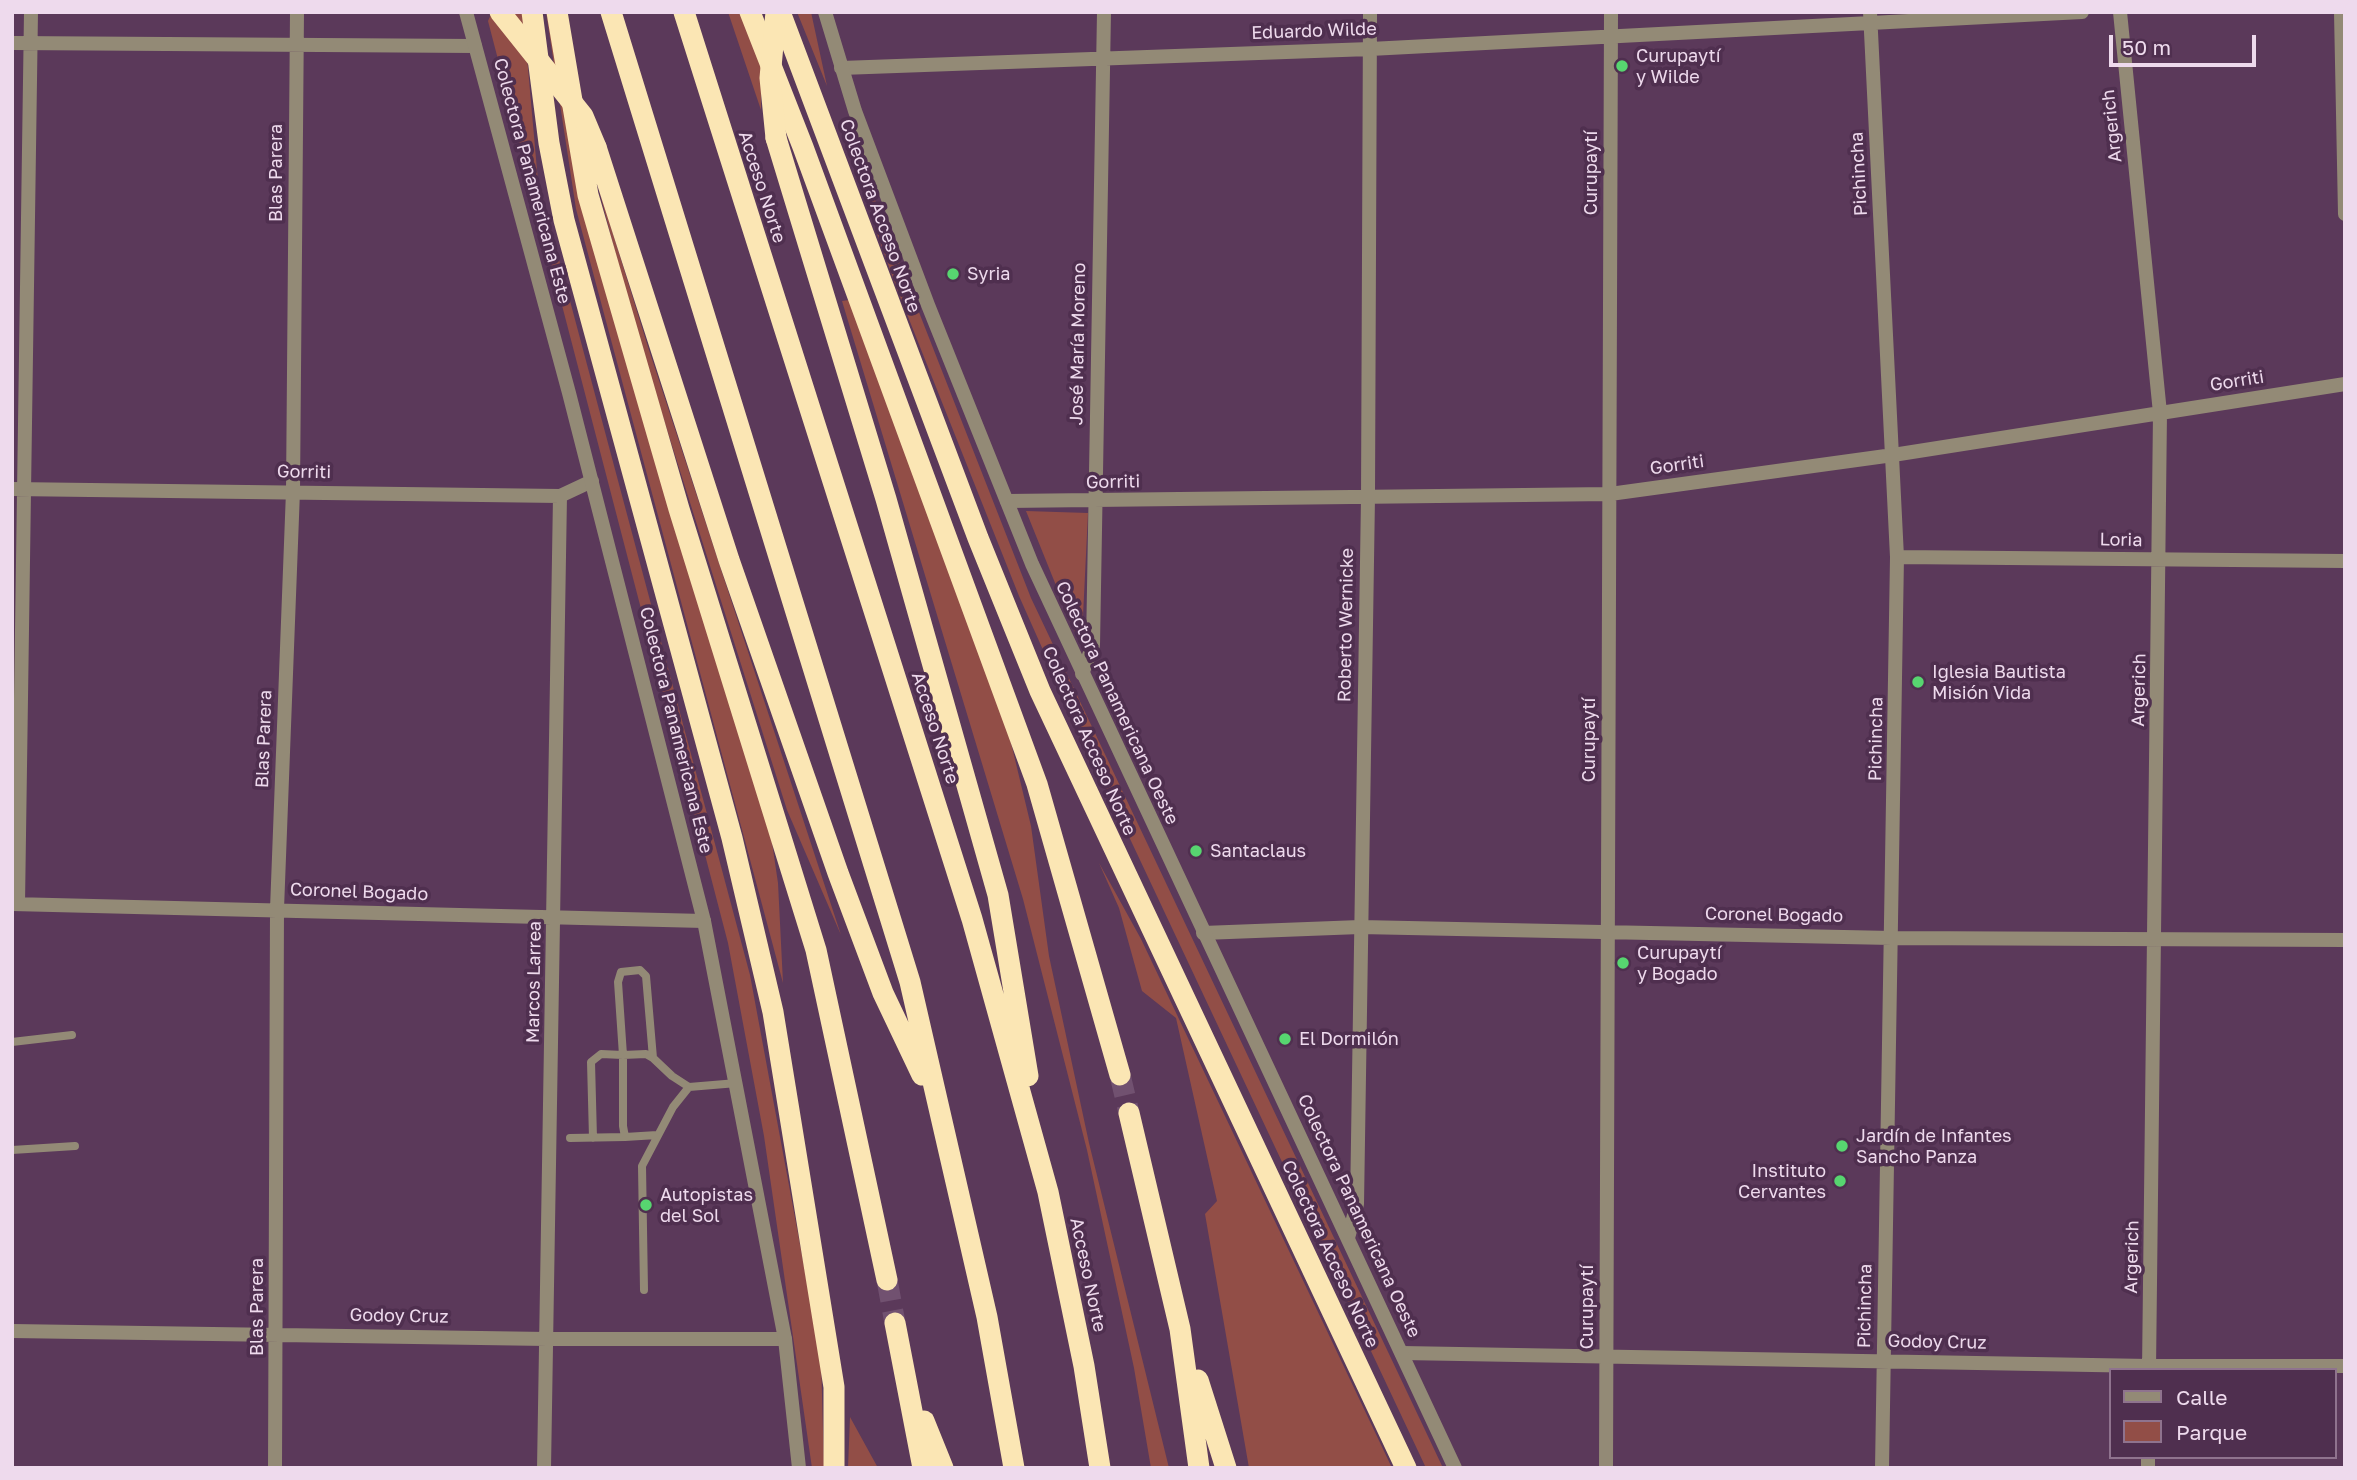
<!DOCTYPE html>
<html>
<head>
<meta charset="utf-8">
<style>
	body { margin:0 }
	#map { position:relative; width:2357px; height:1480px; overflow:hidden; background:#5b395a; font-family:"Golos Text",sans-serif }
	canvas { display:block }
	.frame { position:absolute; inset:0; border:14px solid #eedaed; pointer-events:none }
	.legend { position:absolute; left:2109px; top:1368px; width:228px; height:91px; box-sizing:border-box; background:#4f2f4f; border:2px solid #8f738e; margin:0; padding:9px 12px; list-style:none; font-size:21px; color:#eedaed }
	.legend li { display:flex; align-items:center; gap:14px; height:35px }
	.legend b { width:35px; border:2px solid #8f738e }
	.scale { position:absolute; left:2109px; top:35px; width:147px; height:32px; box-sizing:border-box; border:4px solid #eedaed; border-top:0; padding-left:9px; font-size:21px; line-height:24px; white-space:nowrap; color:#eedaed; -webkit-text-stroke:5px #4f2f4f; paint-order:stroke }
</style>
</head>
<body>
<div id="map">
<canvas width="2357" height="1480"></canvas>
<div class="frame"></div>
<ul class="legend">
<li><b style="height:9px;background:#938a76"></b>Calle</li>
<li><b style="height:19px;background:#924e47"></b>Parque</li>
</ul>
<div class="scale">50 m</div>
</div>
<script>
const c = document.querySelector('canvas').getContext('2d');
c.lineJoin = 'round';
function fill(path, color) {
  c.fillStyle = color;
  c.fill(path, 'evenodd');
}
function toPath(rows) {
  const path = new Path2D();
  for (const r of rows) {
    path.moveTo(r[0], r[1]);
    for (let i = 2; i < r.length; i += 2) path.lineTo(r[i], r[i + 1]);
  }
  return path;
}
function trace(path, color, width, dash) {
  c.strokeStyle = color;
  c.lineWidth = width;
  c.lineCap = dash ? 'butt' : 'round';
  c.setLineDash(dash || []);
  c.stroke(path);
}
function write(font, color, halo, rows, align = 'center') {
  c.font = font + ' "Golos Text",sans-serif';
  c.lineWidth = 7;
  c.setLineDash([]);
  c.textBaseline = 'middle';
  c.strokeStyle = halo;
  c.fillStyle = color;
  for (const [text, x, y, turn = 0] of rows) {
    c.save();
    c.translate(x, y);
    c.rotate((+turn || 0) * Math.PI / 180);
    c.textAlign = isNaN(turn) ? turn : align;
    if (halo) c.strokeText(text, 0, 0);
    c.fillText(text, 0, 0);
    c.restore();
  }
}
fill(toPath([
	[492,12,523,12,538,181,750,975,821,1358,824,1468,812,1468,764,1136,728,943,488,21],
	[546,12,769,822,778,883,783,983,576,209],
	[728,12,741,12,761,58,761,110],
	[797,12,811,12,827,86],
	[846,126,1031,598,1443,1468,1426,1468,1076,724,1019,596,897,289,875,228,880,224],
	[597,182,648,347,841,935,787,810,634,325],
	[849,300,1005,718,1031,826,1049,956,1089,1143,1169,1468,1151,1468,1134,1368,1087,1150,1023,899,842,301],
	[1026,511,1088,513,1082,637,1076,635],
	[1099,863,1141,939,1392,1468,1249,1468,1205,1214,1217,1201,1176,1018,1142,991,1119,908],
	[850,1417,878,1468,848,1468]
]), '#924e47');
trace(toPath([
	[1120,1075,1129,1113],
	[887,1280,895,1323]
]), '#715170', 21, [21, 10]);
trace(toPath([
	[12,1042,72,1035],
	[653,1058,646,1054,623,1055,623,1126,625,1137,657,1135],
	[570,1138,625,1137],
	[593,1138,591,1062,601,1054,623,1055,618,982,621,972,640,970,646,976,653,1058,672,1076,689,1087,737,1083],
	[12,1150,75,1146],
	[644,1290,642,1166,673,1107,689,1087]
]), '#938a76', 8);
trace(toPath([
	[1870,12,1897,557,1882,1468],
	[2120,12,2160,413,2149,1370],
	[12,43,475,46],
	[841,68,1370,49,2082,12],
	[12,489,560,496,592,481],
	[1007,501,1610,494,1893,455,2345,384],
	[1897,557,2345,561],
	[1082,674,1093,645,1104,12],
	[12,904,704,921],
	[18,904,31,12],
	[1203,933,1360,927,1892,938,2345,940],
	[1348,1238,1357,1204,1368,497,1370,12],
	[12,1331,547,1339,785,1339],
	[1402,1353,2149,1366,2345,1366],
	[275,1468,277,909,293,491,297,12],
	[544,1468,560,496],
	[1606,1468,1611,12],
	[2148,1468,2148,1457]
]), '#938a76', 14);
trace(toPath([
	[466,12,569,393,704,921,785,1339,799,1468],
	[825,12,855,111,928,305,1032,564,1455,1468],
	[2341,12,2345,214]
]), '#938a76', 14);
trace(toPath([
	[532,12,549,143,564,220,732,838,773,1012,834,1387,834,1468],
	[557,12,588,195,679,509,816,950,887,1280],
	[611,12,910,982,987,1317,1014,1468],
	[684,12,972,919,1048,1192,1084,1366,1100,1468],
	[750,12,803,147,1037,784,1120,1075],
	[780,12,978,538,1040,691,1406,1468],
	[776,138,886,499,998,895,1028,1076],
	[596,147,729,560,838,873,883,993,922,1075],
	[1129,1113,1180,1329,1199,1468],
	[895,1323,923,1468],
	[1198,1380,1226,1468],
	[924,1421,943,1468]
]), '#fbe6b4', 21);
trace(toPath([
	[500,12,583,116,596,147],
	[776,12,770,78,776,138]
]), '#fbe6b4', 21);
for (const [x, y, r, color] of [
	[1622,66,7,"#57d570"],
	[953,274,7,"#57d570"],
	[1918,682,7,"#57d570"],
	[1196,851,7,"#57d570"],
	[1623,963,7,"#57d570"],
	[1285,1039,7,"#57d570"],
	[1842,1146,7,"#57d570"],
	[1840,1181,7,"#57d570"],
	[646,1205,7,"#57d570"]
]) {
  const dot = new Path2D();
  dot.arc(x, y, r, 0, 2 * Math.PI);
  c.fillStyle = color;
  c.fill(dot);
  trace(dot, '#4f2f4f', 2.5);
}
write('18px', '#eedaed', '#4f2f4f', [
	["Eduardo Wilde",1314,31,-2],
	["Argerich",2112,126,-96],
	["Blas Parera",276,173,-90],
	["Curupaytí",1591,173,-90],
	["Pichincha",1859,174,-93],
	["Colectora Panamericana Este",532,181,75],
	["Acceso Norte",762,187,72],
	["Colectora Acceso Norte",880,216,70],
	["José María Moreno",1078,344,-89],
	["Gorriti",2237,381,-9],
	["Gorriti",1677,465,-8],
	["Gorriti",304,472,1],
	["Gorriti",1113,482,-1],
	["Loria",2121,540,1],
	["Roberto Wernicke",1346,625,-89],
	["Argerich",2139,690,-89],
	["Colectora Panamericana Oeste",1117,703,65],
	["Acceso Norte",935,728,72],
	["Colectora Panamericana Este",676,730,76],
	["Blas Parera",264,739,-88],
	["Pichincha",1876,739,-89],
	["Curupaytí",1589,740,-90],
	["Colectora Acceso Norte",1089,741,66],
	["Coronel Bogado",359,892,2],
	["Coronel Bogado",1774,915,1],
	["Marcos Larrea",534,982,-89],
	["Colectora Panamericana Oeste",1359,1216,65],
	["Colectora Acceso Norte",1330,1254,65],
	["Argerich",2132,1257,-89],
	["Acceso Norte",1088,1275,78],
	["Pichincha",1865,1306,-89],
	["Blas Parera",257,1307,-90],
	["Curupaytí",1587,1307,-90],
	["Godoy Cruz",399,1316,1],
	["Godoy Cruz",1937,1342,1]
]);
write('18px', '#eedaed', '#4f2f4f', [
	["Curupaytí",1636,56],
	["y Wilde",1636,77],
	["Syria",967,274],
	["Iglesia Bautista",1932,672],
	["Misión Vida",1932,693],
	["Santaclaus",1210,851],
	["Curupaytí",1637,953],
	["y Bogado",1637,974],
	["El Dormilón",1299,1039],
	["Jardín de Infantes",1856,1136],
	["Sancho Panza",1856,1157],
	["Instituto",1826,1171,"right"],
	["Cervantes",1826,1192,"right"],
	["Autopistas",660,1195],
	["del Sol",660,1216]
], 'left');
</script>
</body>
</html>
